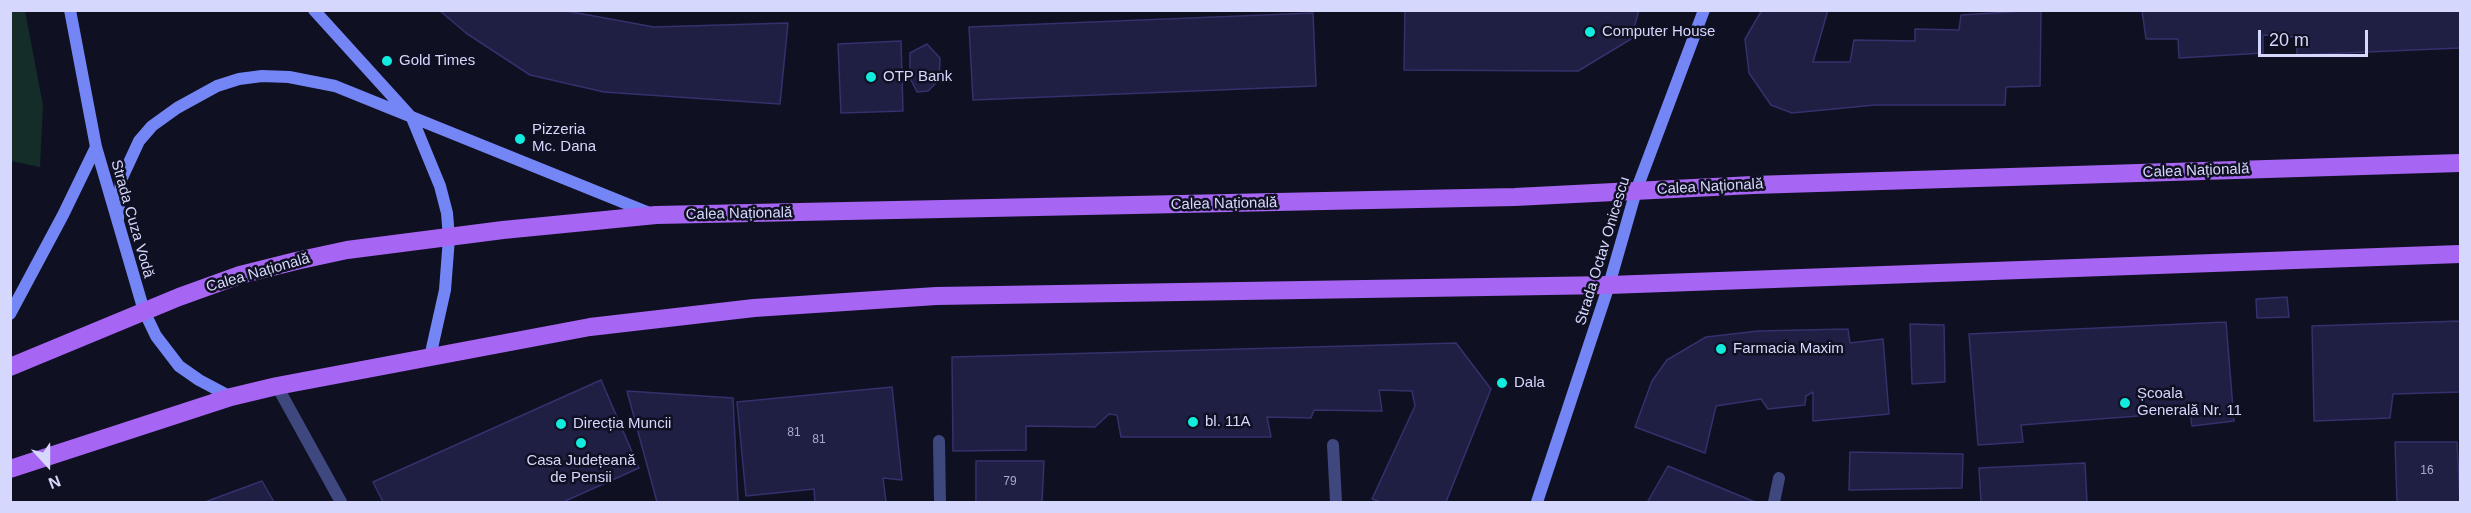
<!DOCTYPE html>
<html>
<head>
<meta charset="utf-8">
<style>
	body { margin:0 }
	#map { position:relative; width:2471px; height:513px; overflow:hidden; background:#101023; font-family:Helvetica,sans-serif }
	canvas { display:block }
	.frame { position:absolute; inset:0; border:12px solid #d5d7fc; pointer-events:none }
	.north { position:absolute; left:18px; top:435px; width:60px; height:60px; -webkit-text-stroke:4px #101023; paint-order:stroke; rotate:159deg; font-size:16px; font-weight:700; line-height:24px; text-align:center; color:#d5d7fc }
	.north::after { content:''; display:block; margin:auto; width:21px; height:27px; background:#d5d7fc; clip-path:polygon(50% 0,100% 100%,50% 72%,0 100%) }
	.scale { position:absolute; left:2258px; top:30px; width:110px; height:27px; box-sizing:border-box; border:3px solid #d5d7fc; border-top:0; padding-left:8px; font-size:18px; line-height:21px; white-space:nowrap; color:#d5d7fc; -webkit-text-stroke:4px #101023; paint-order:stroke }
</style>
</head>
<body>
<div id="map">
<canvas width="2471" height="513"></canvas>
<div class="frame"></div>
<div class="north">N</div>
<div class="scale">20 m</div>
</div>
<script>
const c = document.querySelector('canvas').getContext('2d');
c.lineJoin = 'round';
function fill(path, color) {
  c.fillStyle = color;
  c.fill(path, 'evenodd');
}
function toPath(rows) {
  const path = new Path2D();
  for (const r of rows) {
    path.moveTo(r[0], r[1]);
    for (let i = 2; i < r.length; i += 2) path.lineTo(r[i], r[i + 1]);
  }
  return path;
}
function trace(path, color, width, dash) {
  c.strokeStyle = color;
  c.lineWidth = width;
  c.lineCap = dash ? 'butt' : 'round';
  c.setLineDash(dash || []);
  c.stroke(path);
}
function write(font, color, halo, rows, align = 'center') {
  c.font = font + ' Helvetica,sans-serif';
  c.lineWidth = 5;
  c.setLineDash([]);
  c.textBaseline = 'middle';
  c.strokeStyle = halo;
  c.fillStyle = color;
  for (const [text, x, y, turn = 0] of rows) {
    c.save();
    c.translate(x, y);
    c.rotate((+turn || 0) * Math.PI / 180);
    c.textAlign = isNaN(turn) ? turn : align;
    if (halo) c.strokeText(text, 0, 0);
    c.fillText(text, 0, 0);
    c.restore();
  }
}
fill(toPath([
	[10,11,25,11,43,105,40,167,11,161]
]), '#142d28');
const building = toPath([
	[439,10,561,10,654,27,788,23,780,104,604,92,530,75,466,33,439,10],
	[1405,10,1639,10,1631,39,1578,71,1404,70,1405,10],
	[1762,10,1828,10,1813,62,1850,62,1854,40,1915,41,1915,29,1959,30,1961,15,2041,10,2040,86,2006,87,2005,105,1875,105,1792,113,1771,105,1749,73,1745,39,1762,10],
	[2142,10,2460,10,2460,48,2297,55,2297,37,2263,35,2263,53,2179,58,2178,39,2146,39,2142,10],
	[1313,13,1316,86,973,100,969,27,1313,13],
	[901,41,903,111,841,113,838,44,901,41],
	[927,44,940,58,939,80,928,91,917,92,910,78,910,53,927,44],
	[2287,297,2289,317,2257,318,2256,299,2287,297],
	[2460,321,2460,392,2393,394,2390,418,2314,421,2312,326,2460,321],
	[2226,322,2234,421,2192,426,2190,412,2021,425,2023,442,1978,445,1969,334,2226,322],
	[1910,324,1944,325,1945,382,1912,384,1910,324],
	[1848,329,1850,343,1883,339,1889,414,1813,421,1813,392,1806,396,1805,405,1768,409,1761,399,1716,406,1705,453,1635,427,1652,381,1667,360,1706,337,1758,331,1848,329],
	[1456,343,1491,389,1446,502,1381,502,1372,499,1415,406,1412,391,1379,390,1382,411,1314,410,1311,418,1267,417,1271,437,1121,437,1117,415,1109,414,1095,427,1026,426,1026,450,953,451,952,357,1456,343],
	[601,380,639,468,563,502,383,502,373,482,601,380],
	[892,387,902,480,883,478,886,502,815,502,814,489,746,496,737,402,892,387],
	[627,391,733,398,738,502,657,502,627,391],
	[2395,442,2457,442,2460,502,2397,502,2395,442],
	[1850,452,1963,454,1962,488,1849,490,1850,452],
	[976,461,1044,461,1042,502,976,502,976,461],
	[2085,463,2087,502,1981,502,1979,468,2085,463],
	[1668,466,1755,502,1649,502,1648,501,1668,466],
	[262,481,274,502,205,502,262,481]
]);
fill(building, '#1f1e43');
trace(building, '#34316d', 1.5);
trace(toPath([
	[939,441,940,502],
	[1333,445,1336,502]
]), '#3f477f', 12);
trace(toPath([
	[277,386,341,502],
	[1774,502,1779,478]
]), '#3f477f', 12);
trace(toPath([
	[70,10,96,147,144,311,156,336,179,366,199,380,231,397],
	[314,10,412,118,440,186,447,213,449,238,445,290,430,357],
	[118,219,121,180,139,141,152,126,177,108,217,86,239,79,262,76,289,77,335,86,652,214],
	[10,314,63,215,96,147],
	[1537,502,1609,285,1636,191,1704,10]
]), '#7485f5', 12);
trace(toPath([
	[10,367,179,297,240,275,296,261,347,250,503,230,656,215,1515,197,1753,185,2460,163],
	[10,469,231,397,277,386,590,327,754,308,936,296,1609,285,2460,254]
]), '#a765f4', 18);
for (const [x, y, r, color] of [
	[1590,32,6,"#11ecde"],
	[387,61,6,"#11ecde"],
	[871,77,6,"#11ecde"],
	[520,139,6,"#11ecde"],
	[1721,349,6,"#11ecde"],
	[1502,383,6,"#11ecde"],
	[2125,403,6,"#11ecde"],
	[1193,422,6,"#11ecde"],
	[561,424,6,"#11ecde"],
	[581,443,6,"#11ecde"]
]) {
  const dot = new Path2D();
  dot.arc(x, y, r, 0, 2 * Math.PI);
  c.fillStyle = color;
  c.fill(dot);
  trace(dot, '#101023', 2);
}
write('12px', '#a8a9ce', null, [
	["81",794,433],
	["81",819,440],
	["16",2427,471],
	["79",1010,482]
]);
write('15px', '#d5d7fc', '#101023', [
	["Computer House",1602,32],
	["Gold Times",399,61],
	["OTP Bank",883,77],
	["Pizzeria",532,130],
	["Mc. Dana",532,147],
	["Farmacia Maxim",1733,349],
	["Dala",1514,383],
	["Școala",2137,394],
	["Generală Nr. 11",2137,411],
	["bl. 11A",1205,422],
	["Direcția Muncii",573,424],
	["Casa Județeană",581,461,"center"],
	["de Pensii",581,478,"center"]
], 'left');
write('15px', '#d5d7fc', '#101023', [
	["Calea Națională",2196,171,-2],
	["Calea Națională",1710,187,-3],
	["Calea Națională",1224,204,-1],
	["Calea Națională",739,214,-1],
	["Strada Cuza Vodă",132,219,74],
	["Strada Octav Onicescu",1603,251,-73],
	["Calea Națională",258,273,-16]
]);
</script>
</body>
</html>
